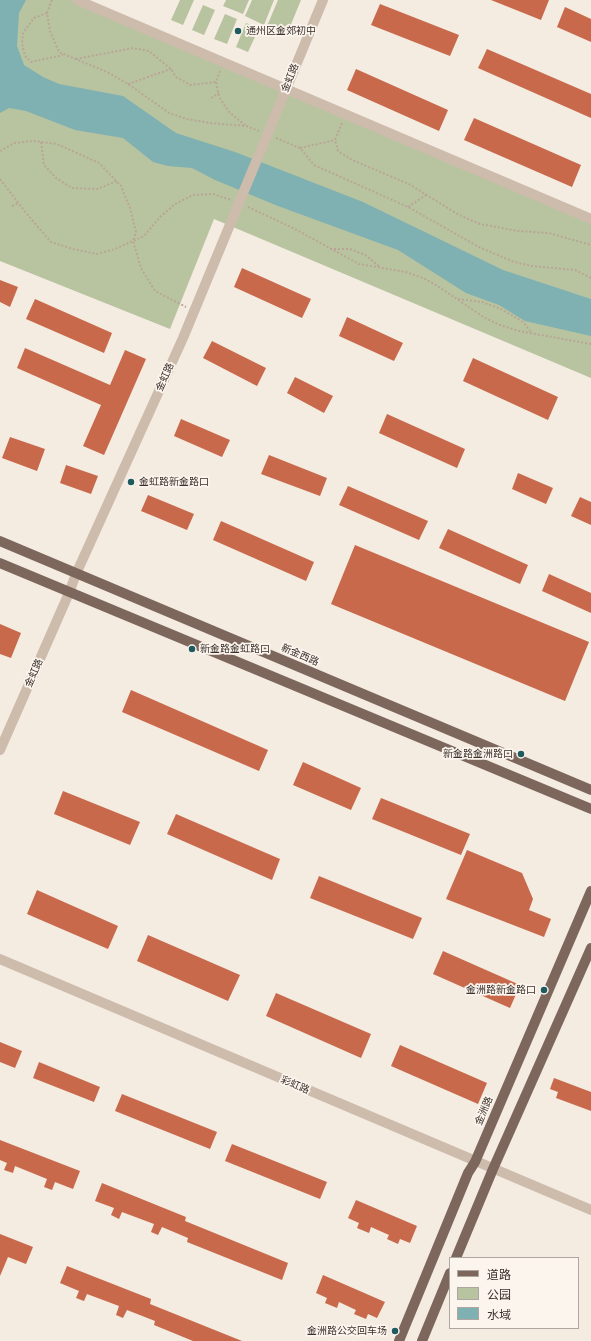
<!DOCTYPE html>
<html>
<head>
<meta charset="utf-8">
<style>
	body { margin:0 }
	#map { position:relative; width:591px; height:1341px; overflow:hidden; background:#f4ebe1; font-family:Quicksand,"Noto Sans SC",sans-serif }
	canvas { display:block }
	.legend { position:absolute; left:449px; top:1257px; width:130px; height:72px; box-sizing:border-box; background:#fbf5ee; border:1px solid #aea6a0; margin:0; padding:5px 7px; list-style:none; font-size:12px; color:#3b302b }
	.legend li { display:flex; align-items:center; gap:8px; height:20px }
	.legend b { width:20px; border:1px solid #aea6a0 }
</style>
</head>
<body>
<div id="map">
<canvas width="591" height="1341"></canvas>
<ul class="legend">
<li><b style="height:5px;background:#7d675c"></b>道路</li>
<li><b style="height:11px;background:#b8c4a0"></b>公园</li>
<li><b style="height:11px;background:#7fb0b2"></b>水域</li>
</ul>
</div>
<script>
const c = document.querySelector('canvas').getContext('2d');
c.lineJoin = 'round';
function fill(path, color) {
  c.fillStyle = color;
  c.fill(path, 'evenodd');
}
function toPath(rows) {
  const path = new Path2D();
  for (const r of rows) {
    path.moveTo(r[0], r[1]);
    for (let i = 2; i < r.length; i += 2) path.lineTo(r[i], r[i + 1]);
  }
  return path;
}
function trace(path, color, width, dash) {
  c.strokeStyle = color;
  c.lineWidth = width;
  c.lineCap = dash ? 'butt' : 'round';
  c.setLineDash(dash || []);
  c.stroke(path);
}
function write(font, color, halo, rows, align = 'center') {
  c.font = font + ' Quicksand,"Noto Sans SC",sans-serif';
  c.lineWidth = 3.5;
  c.setLineDash([]);
  c.textBaseline = 'middle';
  c.strokeStyle = halo;
  c.fillStyle = color;
  for (const [text, x, y, turn = 0] of rows) {
    c.save();
    c.translate(x, y);
    c.rotate((+turn || 0) * Math.PI / 180);
    c.textAlign = isNaN(turn) ? turn : align;
    if (halo) c.strokeText(text, 0, 0);
    c.fillText(text, 0, 0);
    c.restore();
  }
}
fill(toPath([
	[0,0,77,0,591,219,591,378,214,219,170,329,0,261],
	[180,0,194,0,183,25,171,20],
	[226,0,249,0,243,14,223,6],
	[252,0,274,0,264,25,245,16],
	[278,0,301,0,287,34,267,26],
	[203,5,215,10,204,35,192,30],
	[225,14,237,19,227,44,214,39],
	[246,23,259,28,248,52,236,47]
]), '#b8c4a0');
fill(toPath([
	[0,0,26,0,19,13,17,46,24,65,43,77,59,84,123,96,176,133,235,152,363,202,503,270,591,299,591,336,525,321,499,305,466,293,398,250,278,206,215,180,192,168,168,166,153,162,123,138,75,130,26,111,9,108,0,113]
]), '#7fb0b2');
fill(toPath([
	[491,0,549,0,541,20],
	[380,4,459,35,450,56,371,25],
	[565,7,591,19,591,42,557,27],
	[487,49,591,94,591,118,478,68],
	[356,69,448,110,439,131,347,90],
	[474,118,581,165,572,187,464,140],
	[242,268,311,299,302,318,234,287],
	[0,280,18,287,10,307,0,302],
	[35,299,112,333,104,353,26,319],
	[347,317,403,343,394,361,339,336],
	[212,341,266,368,257,386,203,358],
	[25,348,110,385,125,350,146,359,104,455,83,446,101,405,17,368],
	[473,358,558,397,548,420,463,381],
	[295,377,333,396,324,413,287,393],
	[387,414,465,449,457,468,379,433],
	[181,419,230,440,222,457,174,436],
	[10,437,45,449,37,471,2,458],
	[269,455,327,478,320,496,261,474],
	[66,465,98,476,91,494,60,483],
	[518,473,553,488,546,504,512,489],
	[348,486,428,521,419,540,339,505],
	[148,495,194,514,187,530,141,511],
	[580,497,591,502,591,525,571,516],
	[221,521,314,562,306,581,213,540],
	[448,529,528,565,520,584,439,548],
	[355,545,589,642,565,701,331,604],
	[549,574,591,593,591,613,542,591],
	[0,624,21,633,11,658,0,654],
	[131,690,268,750,259,771,122,712],
	[303,762,361,788,351,810,293,785],
	[63,791,140,822,130,845,54,814],
	[381,798,470,834,461,855,372,819],
	[176,814,280,859,272,880,167,834],
	[467,850,522,873,533,899,529,910,551,919,544,937,446,899],
	[319,876,422,918,413,939,310,898],
	[37,890,118,926,108,949,27,914],
	[148,935,240,975,228,1001,137,961],
	[443,951,520,985,510,1008,433,974],
	[276,993,371,1034,361,1058,266,1016],
	[0,1042,22,1051,15,1068,0,1062],
	[400,1045,487,1083,478,1104,391,1066],
	[39,1062,100,1087,94,1102,33,1078],
	[554,1078,591,1092,591,1111,556,1098,558,1092,550,1089],
	[122,1094,217,1132,210,1149,115,1111],
	[0,1140,80,1171,73,1189,55,1182,52,1190,44,1187,47,1179,15,1166,13,1173,4,1170,7,1163,0,1160],
	[232,1144,327,1182,320,1199,225,1161],
	[102,1183,186,1217,185,1221,288,1263,282,1280,187,1242,188,1238,162,1227,158,1235,151,1232,154,1224,122,1212,119,1219,111,1215,114,1208,95,1201],
	[356,1200,417,1226,410,1243,400,1239,398,1244,387,1239,389,1235,371,1227,369,1233,357,1228,359,1223,348,1218],
	[0,1234,33,1247,26,1264,8,1257,0,1276],
	[67,1266,151,1299,150,1304,242,1341,193,1341,154,1325,155,1321,127,1310,123,1318,116,1315,119,1306,87,1294,84,1301,76,1298,79,1291,60,1283],
	[323,1275,385,1302,377,1318,368,1314,366,1319,354,1314,356,1310,339,1302,337,1308,325,1303,327,1298,316,1293]
]), '#c8694b');
trace(toPath([
	[52,0,47,13,50,31,59,52,107,72,128,84,169,113,187,119,210,123,246,126,259,131],
	[47,13,34,18,23,33,22,44,25,56,31,62,63,55],
	[76,59,133,48,149,51,171,69,176,77,190,85,216,82],
	[220,71,216,82,219,97,229,112,245,125],
	[128,84,171,69],
	[211,98,219,93],
	[342,123,335,140,338,151,352,160,409,184,459,215,480,224,518,231,549,233,591,245],
	[276,138,300,148,314,165,408,207,479,247,514,262,532,266,575,270,591,278],
	[41,142,44,165,56,178,72,188,97,189,117,181],
	[300,148,335,140],
	[0,151,14,143,33,141,57,144,99,163,121,186,130,208,136,232,133,241,141,268,155,291,186,307],
	[0,179,26,213,51,242,73,249,97,254,115,249,144,236,160,217,175,204,193,195,213,194,231,200],
	[12,206,18,203],
	[248,207,293,228,359,264,406,272,423,278,436,285,485,318,500,325,519,331,591,344],
	[408,207,426,195],
	[330,249,350,249,365,255,380,267],
	[458,299,482,302,501,309,523,322,531,332]
]), '#b9a596', 2, [2, 2]);
trace(toPath([
	[77,0,591,219],
	[0,750,69,593,76,574,183,338,323,0],
	[0,959,591,1210]
]), '#cdbbac', 10);
trace(toPath([
	[0,541,591,790],
	[0,563,591,809],
	[456,1258,493,1169,591,948],
	[399,1341,468,1173,475,1162,591,891],
	[422,1341,450,1273]
]), '#7d675c', 10);
for (const [x, y, r, color] of [
	[238,31,4,"#1f5a5e"],
	[131,482,4,"#1f5a5e"],
	[192,649,4,"#1f5a5e"],
	[521,754,4,"#1f5a5e"],
	[544,990,4,"#1f5a5e"],
	[395,1331,4,"#1f5a5e"]
]) {
  const dot = new Path2D();
  dot.arc(x, y, r, 0, 2 * Math.PI);
  c.fillStyle = color;
  c.fill(dot);
  trace(dot, '#fbf5ee', 1.5);
}
write('10px', '#3b302b', '#fbf5ee', [
	["通州区金郊初中",246,31],
	["金虹路新金路口",139,482],
	["新金路金虹路口",200,649],
	["新金路金洲路口",513,754,"right"],
	["金洲路新金路口",536,990,"right"],
	["金洲路公交回车场",387,1331,"right"]
], 'left');
write('10px', '#3b302b', '#fbf5ee', [
	["金虹路",290,78,-68],
	["金虹路",165,377,-66],
	["新金西路",300,655,23],
	["金虹路",34,673,-66],
	["彩虹路",295,1085,23],
	["金洲路",484,1111,-67]
]);
</script>
</body>
</html>
